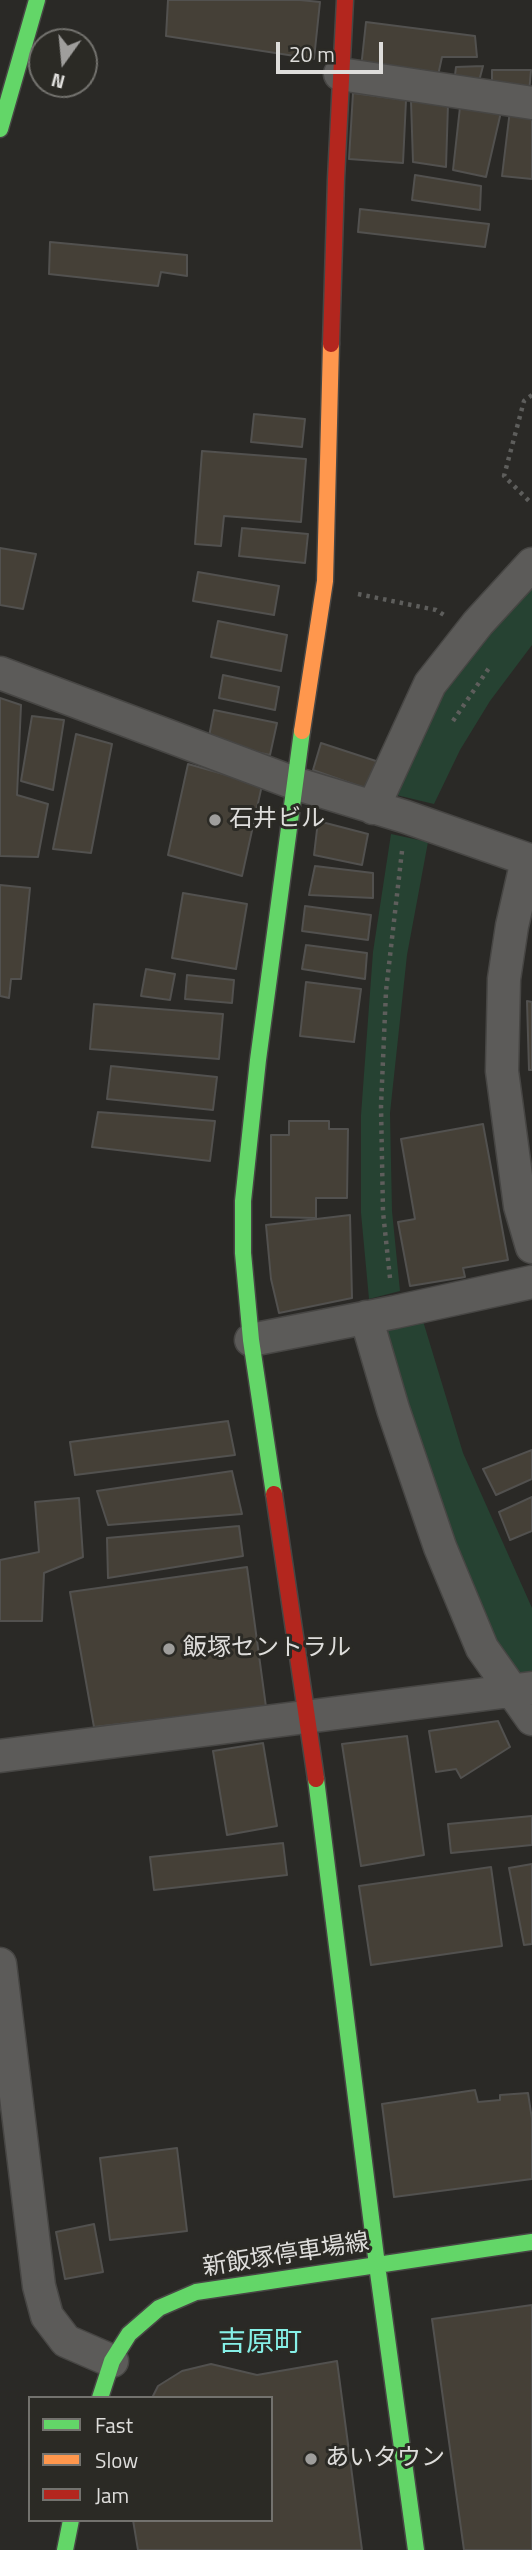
<!DOCTYPE html>
<html>
<head>
<meta charset="utf-8">
<style>
	body { margin:0 }
	#map { position:relative; width:532px; height:2550px; overflow:hidden; background:#2a2926; font-family:"Titillium Web",sans-serif }
	canvas { display:block }
	.legend { position:absolute; left:28px; top:2396px; width:245px; height:126px; box-sizing:border-box; background:#2b2a25; border:2px solid #73726e; margin:0; padding:9px 12px; list-style:none; font-size:21px; color:#dedddb }
	.legend li { display:flex; align-items:center; gap:14px; height:35px }
	.legend b { width:35px; border:2px solid #73726e }
	.north { position:absolute; left:28px; top:28px; width:70px; height:70px; box-sizing:border-box; background:#2b2a25; border:2px solid #73726e; border-radius:50%; rotate:195deg; font-size:19px; font-weight:700; line-height:28px; text-align:center; color:#dedddb }
	.north::after { content:''; display:block; margin:auto; width:24px; height:32px; background:#9f9e9c; clip-path:polygon(50% 0,100% 100%,50% 72%,0 100%) }
	.scale { position:absolute; left:276px; top:42px; width:107px; height:32px; box-sizing:border-box; border:4px solid #dedddb; border-top:0; padding-left:9px; font-size:21px; line-height:24px; white-space:nowrap; color:#dedddb; -webkit-text-stroke:5px #2b2a25; paint-order:stroke }
</style>
</head>
<body>
<div id="map">
<canvas width="532" height="2550"></canvas>
<ul class="legend">
<li><b style="height:9px;background:#63d668"></b>Fast</li>
<li><b style="height:9px;background:#ff974d"></b>Slow</li>
<li><b style="height:9px;background:#b3261e"></b>Jam</li>
</ul>
<div class="north">N</div>
<div class="scale">20 m</div>
</div>
<script>
const c = document.querySelector('canvas').getContext('2d');
c.lineJoin = 'round';
function fill(path, color) {
  c.fillStyle = color;
  c.fill(path, 'evenodd');
}
function toPath(rows) {
  const path = new Path2D();
  for (const r of rows) {
    path.moveTo(r[0], r[1]);
    for (let i = 2; i < r.length; i += 2) path.lineTo(r[i], r[i + 1]);
  }
  return path;
}
function trace(path, color, width, dash) {
  c.strokeStyle = color;
  c.lineWidth = width;
  c.lineCap = dash ? 'butt' : 'round';
  c.setLineDash(dash || []);
  c.stroke(path);
}
function write(font, color, halo, rows, align = 'center') {
  c.font = font + ' "Titillium Web","Noto Sans JP",sans-serif';
  c.lineWidth = 6;
  c.setLineDash([]);
  c.textBaseline = 'middle';
  c.strokeStyle = halo;
  c.fillStyle = color;
  for (const [text, x, y, turn = 0] of rows) {
    c.save();
    c.translate(x, y);
    c.rotate((+turn || 0) * Math.PI / 180);
    c.textAlign = isNaN(turn) ? turn : align;
    if (halo) c.strokeText(text, 0, 0);
    c.fillText(text, 0, 0);
    c.restore();
  }
}
fill(toPath([
	[532,580,532,645,490,701,460,750,434,804,392,794,448,679],
	[391,834,428,842,407,955,390,1113,392,1211,400,1291,369,1299,361,1213,361,1115,373,952],
	[423,1321,463,1453,532,1608,532,1674,513,1678,489,1643,379,1331]
]), '#264232');
const building = toPath([
	[168,0,300,0,320,2,314,59,166,36,168,0],
	[366,22,475,36,477,57,442,57,437,80,361,68,366,22],
	[483,66,478,85,454,83,456,67,483,66],
	[492,70,531,70,529,93,492,90,492,70],
	[353,93,406,100,403,163,349,159,353,93],
	[411,101,448,104,446,167,413,162,411,101],
	[460,107,501,112,486,177,453,170,460,107],
	[510,110,532,116,532,179,502,176,510,110],
	[415,175,481,186,480,210,412,200,415,175],
	[360,209,489,224,485,247,358,232,360,209],
	[50,242,187,255,187,276,161,272,158,286,49,274,50,242],
	[254,414,305,419,302,447,251,442,254,414],
	[202,451,306,459,301,522,224,516,221,546,195,544,202,451],
	[242,528,308,534,305,563,239,556,242,528],
	[0,548,36,554,23,609,0,605,0,548],
	[198,572,279,586,274,615,193,601,198,572],
	[218,621,287,635,281,671,211,657,218,621],
	[223,675,279,687,275,710,219,698,223,675],
	[0,698,21,705,17,795,48,804,38,857,0,856,0,698],
	[214,710,277,723,270,755,208,742,214,710],
	[32,716,64,720,53,790,21,781,32,716],
	[76,734,112,744,91,853,53,849,76,734],
	[321,743,379,762,367,789,313,770,321,743],
	[188,764,262,785,242,876,168,855,188,764],
	[318,821,368,834,362,865,314,855,318,821],
	[315,866,373,873,373,898,309,895,315,866],
	[0,885,30,888,21,979,11,979,9,998,0,996,0,885],
	[183,893,247,904,236,969,172,958,183,893],
	[305,906,371,915,368,940,302,931,305,906],
	[306,945,367,953,365,979,302,969,306,945],
	[146,969,175,974,170,1000,141,996,146,969],
	[187,975,234,980,232,1003,185,999,187,975],
	[306,982,361,989,354,1042,300,1036,306,982],
	[527,1001,532,1002,532,1070,529,1070,527,1001],
	[94,1004,223,1014,219,1059,90,1049,94,1004],
	[111,1066,217,1077,213,1110,107,1099,111,1066],
	[98,1112,215,1121,210,1161,92,1147,98,1112],
	[289,1121,329,1121,329,1129,348,1129,347,1198,316,1198,316,1218,271,1217,271,1135,289,1135,289,1121],
	[483,1124,508,1260,463,1268,465,1277,410,1286,398,1222,415,1219,401,1139,483,1124],
	[350,1215,352,1298,279,1313,271,1279,266,1225,350,1215],
	[228,1421,235,1455,75,1475,70,1442,228,1421],
	[532,1450,532,1479,496,1495,483,1469,532,1450],
	[232,1471,242,1514,108,1525,97,1491,232,1471],
	[532,1497,532,1531,510,1540,499,1512,532,1497],
	[79,1498,83,1557,44,1573,42,1621,0,1621,0,1560,39,1552,35,1502,79,1498],
	[239,1526,243,1556,108,1578,107,1538,239,1526],
	[247,1567,266,1707,94,1727,70,1592,247,1567],
	[498,1721,510,1747,461,1778,456,1769,436,1772,429,1731,498,1721],
	[407,1736,424,1855,361,1866,342,1744,407,1736],
	[263,1743,277,1826,227,1835,213,1751,263,1743],
	[532,1816,532,1845,451,1853,448,1824,532,1816],
	[283,1843,287,1875,154,1890,150,1857,283,1843],
	[532,1864,532,1944,524,1945,509,1868,532,1864],
	[491,1867,502,1946,371,1965,359,1886,491,1867],
	[475,2090,478,2102,500,2100,500,2095,528,2093,532,2119,532,2179,394,2197,382,2104,475,2090],
	[177,2148,187,2231,110,2240,100,2158,177,2148],
	[94,2224,103,2272,65,2279,56,2232,94,2224],
	[532,2305,532,2550,464,2550,432,2319,532,2305],
	[337,2361,362,2550,138,2550,133,2520,271,2520,271,2398,152,2398,158,2386,182,2371,211,2364,257,2375,337,2361]
]);
fill(building, '#454037');
trace(building, '#52514f', 2);
const street = toPath([
	[340,74,532,103],
	[0,673,294,783,406,817,532,861],
	[373,808,430,684,478,623,532,564],
	[527,860,512,926,504,979,502,1071,520,1206,532,1247],
	[366,1317,393,1409,440,1547,482,1648,532,1719],
	[251,1340,395,1312,532,1282],
	[0,1756,532,1688],
	[0,1964,39,2286,47,2316,66,2341,112,2361]
]);
const fast = toPath([
	[0,129,37,0],
	[274,1494,251,1340,243,1253,243,1201,258,1060,302,731],
	[316,1779,377,2265,416,2550],
	[100,2398,112,2361,129,2334,159,2308,196,2292,532,2242],
	[65,2550,71,2520]
]);
const slow = toPath([
	[302,731,325,581,331,344]
]);
const jam = toPath([
	[331,344,336,179,345,0],
	[274,1494,316,1779]
]);
trace(street, '#474644', 35);
trace(fast, '#474644', 19);
trace(slow, '#474644', 19);
trace(jam, '#474644', 19);
trace(toPath([
	[532,395,524,401,504,476,532,504],
	[358,594,436,610,444,615],
	[453,721,489,668],
	[390,1278,383,1212,381,1106,386,991,402,851]
]), '#5e5e5c', 4.5, [3.5, 5]);
trace(street, '#5c5b59', 32);
trace(fast, '#63d668', 16);
trace(slow, '#ff974d', 16);
trace(jam, '#b3261e', 16);
for (const [x, y, r, color] of [
	[215,820,7,"#9f9e9c"],
	[169,1649,7,"#9f9e9c"],
	[311,2459,7,"#9f9e9c"]
]) {
  const dot = new Path2D();
  dot.arc(x, y, r, 0, 2 * Math.PI);
  c.fillStyle = color;
  c.fill(dot);
  trace(dot, '#2b2a25', 2.5);
}
write('24px', '#dedddb', '#2b2a25', [
	["石井ビル",229,820],
	["飯塚セントラル",183,1649],
	["あいタウン",325,2459]
], 'left');
write('24px', '#dedddb', '#2b2a25', [
	["新飯塚停車場線",286,2256,-9]
]);
write('28px', '#86f0e7', '#2b2a25', [
	["吉原町",260,2344]
]);
</script>
</body>
</html>
